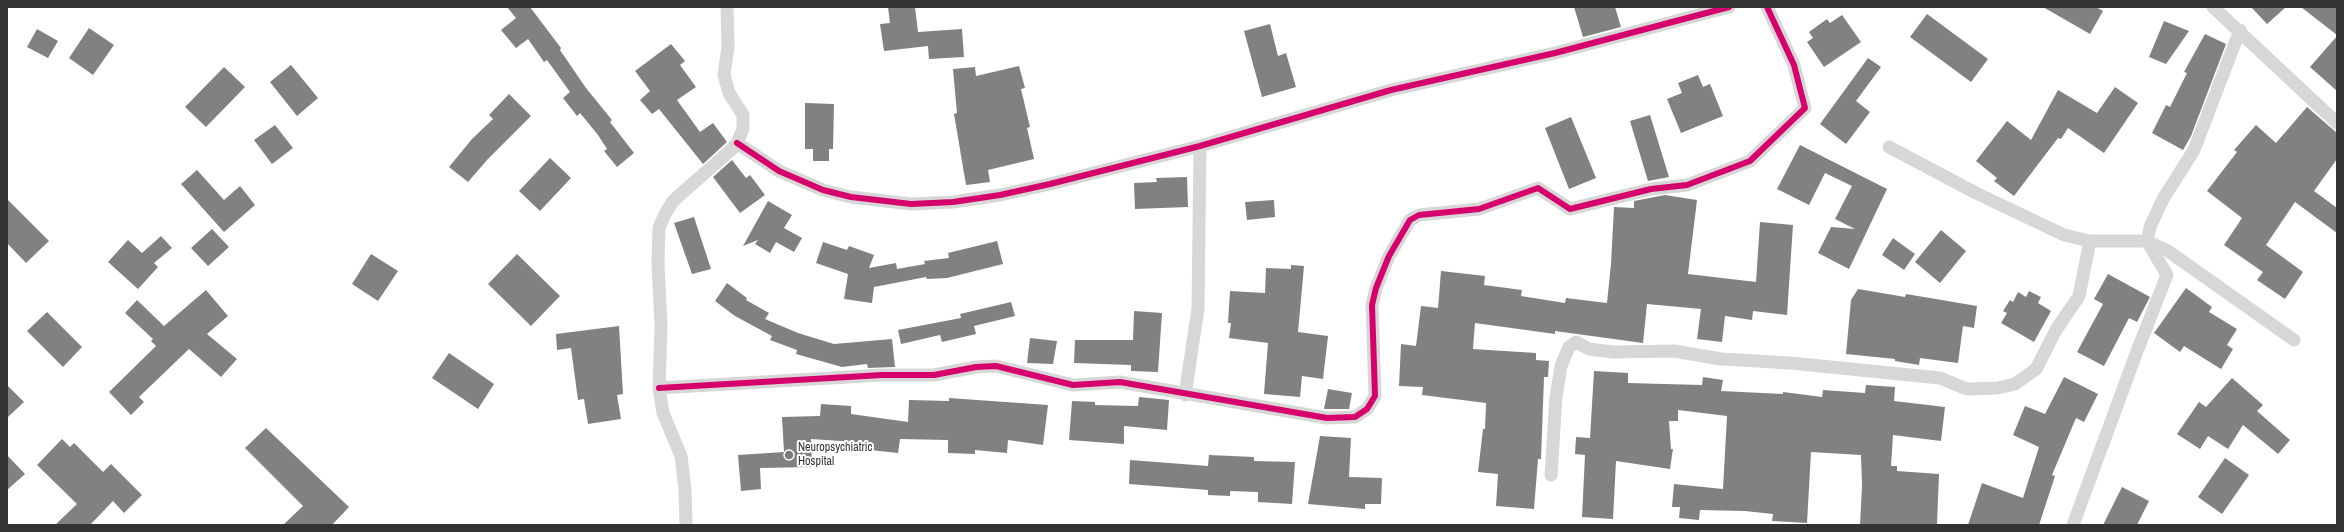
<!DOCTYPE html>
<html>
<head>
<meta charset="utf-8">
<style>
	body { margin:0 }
	#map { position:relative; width:2344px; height:532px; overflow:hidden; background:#fff; font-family:"Archivo Narrow",sans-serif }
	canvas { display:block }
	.frame { position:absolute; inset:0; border:8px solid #333; pointer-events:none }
</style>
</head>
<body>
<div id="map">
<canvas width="2344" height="532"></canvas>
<div class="frame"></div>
</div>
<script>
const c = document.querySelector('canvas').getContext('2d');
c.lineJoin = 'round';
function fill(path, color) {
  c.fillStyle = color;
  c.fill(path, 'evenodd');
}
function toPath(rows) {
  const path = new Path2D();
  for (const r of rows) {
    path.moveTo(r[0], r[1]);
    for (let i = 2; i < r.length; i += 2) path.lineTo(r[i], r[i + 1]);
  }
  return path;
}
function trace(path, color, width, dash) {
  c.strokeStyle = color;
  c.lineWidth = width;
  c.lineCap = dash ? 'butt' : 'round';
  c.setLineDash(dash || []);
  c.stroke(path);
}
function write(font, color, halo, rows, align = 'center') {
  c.font = font + ' "Archivo Narrow",sans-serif';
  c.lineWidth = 4;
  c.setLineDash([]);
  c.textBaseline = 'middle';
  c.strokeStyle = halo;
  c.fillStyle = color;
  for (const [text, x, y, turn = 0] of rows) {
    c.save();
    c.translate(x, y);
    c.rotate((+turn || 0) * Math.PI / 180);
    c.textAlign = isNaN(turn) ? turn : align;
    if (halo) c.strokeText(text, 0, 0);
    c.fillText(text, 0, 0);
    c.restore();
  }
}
fill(toPath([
	[507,7,530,7,561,48,560,50,586,88,612,120,610,122,634,153,617,167,604,151,607,149,598,135,580,113,577,116,563,98,570,92,547,60,544,62,528,39,516,48,501,30,516,18],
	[888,7,915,7,918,32,962,29,964,57,929,59,928,46,884,51,880,24,890,23],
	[1574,7,1615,7,1621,27,1583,37],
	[2043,7,2096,7,2103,11,2090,34],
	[2251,7,2286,7,2267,24],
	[2301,7,2337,7,2337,35],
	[1927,14,1988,59,1971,82,1910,37],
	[1842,15,1861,42,1824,67,1807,42,1813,38,1809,32,1827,19,1830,23],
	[2164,21,2189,31,2166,64,2149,57],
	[1270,24,1278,56,1286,53,1296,87,1262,97,1244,31],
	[89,28,114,45,93,75,69,58],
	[37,29,58,41,48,58,27,47],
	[2205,34,2226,44,2191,136,2183,150,2152,133,2166,105,2170,107,2187,73,2184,72],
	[2337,36,2337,91,2310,67],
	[671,44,685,61,680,65,696,87,677,100,700,132,713,123,727,142,703,164,659,109,652,114,640,100,650,91,635,71],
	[1868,58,1881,67,1856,101,1870,112,1846,144,1820,124],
	[291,65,318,98,297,116,270,82],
	[1019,66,1025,88,1021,89,1030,127,1027,128,1034,159,988,170,990,182,966,185,954,114,957,113,953,69,975,67,976,76],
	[224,67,245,87,206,127,185,107],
	[1698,75,1703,87,1710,84,1723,116,1681,133,1667,99,1682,93,1678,83],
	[2115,87,2138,103,2104,153,2068,128,2061,139,2058,138,2014,196,1994,181,1997,178,1976,161,2007,121,2031,140,2058,90,2097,113],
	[509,94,531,116,487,160,468,182,449,167,472,139,493,119,489,115],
	[805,103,834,104,833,149,829,149,829,161,813,161,813,149,805,149],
	[2307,107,2337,133,2337,159,2314,191,2337,208,2337,233,2295,202,2266,245,2303,272,2285,299,2257,280,2263,272,2224,245,2242,218,2207,191,2237,152,2234,150,2256,125,2276,143],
	[1650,115,1669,177,1648,181,1630,121],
	[1571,117,1596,178,1569,189,1545,128],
	[275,125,293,148,272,164,254,140],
	[1800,145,1887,189,1849,269,1818,253,1831,227,1855,229,1835,219,1852,186,1825,173,1809,205,1777,189],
	[550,158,571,178,540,211,519,191],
	[732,160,746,178,750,175,765,195,740,213,713,177],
	[197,170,224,200,240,186,255,205,224,232,181,184],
	[1187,177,1188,207,1135,209,1134,183,1157,182,1156,178],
	[1665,195,1697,200,1688,274,1756,282,1760,222,1793,225,1787,315,1753,311,1752,320,1725,316,1722,342,1697,339,1701,309,1647,304,1643,343,1555,331,1555,334,1475,323,1473,349,1536,353,1536,360,1549,361,1548,377,1544,377,1541,459,1538,459,1534,509,1496,506,1498,474,1478,472,1483,429,1485,429,1486,403,1422,395,1423,387,1399,386,1401,344,1416,346,1421,306,1438,308,1441,271,1485,276,1484,285,1522,290,1521,296,1565,303,1566,298,1607,303,1611,264,1614,207,1634,208,1634,201],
	[7,199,49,241,26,263,7,243],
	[1274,200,1275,217,1247,220,1245,202],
	[768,201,792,215,784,228,802,238,794,252,776,242,770,253,755,244,758,240,743,246],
	[694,217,711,269,692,274,674,223],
	[212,229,229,247,208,266,191,248],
	[1941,230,1966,251,1940,283,1915,262],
	[161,236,172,248,154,263,158,267,138,289,108,262,128,240,142,253],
	[1893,238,1915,254,1904,270,1882,255],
	[997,241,1003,264,947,278,927,279,926,277,874,287,872,303,844,299,848,274,816,263,823,242,847,250,849,246,874,255,869,268,896,263,897,269,925,264,924,261,949,258,948,253],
	[371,254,398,271,378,301,352,284],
	[517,254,560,296,531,326,488,284],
	[1291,265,1304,266,1298,332,1328,336,1323,379,1302,376,1300,397,1264,394,1268,343,1229,338,1231,323,1228,323,1230,291,1265,293,1266,268,1291,269],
	[2108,274,2150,297,2137,322,2129,318,2104,366,2077,352,2103,304,2094,299],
	[727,283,747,298,746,300,769,313,765,319,798,333,834,344,892,339,895,367,868,368,867,364,842,367,796,354,797,350,770,340,772,336,735,316,715,301],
	[2186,288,2212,307,2209,312,2237,329,2227,345,2233,349,2221,369,2184,346,2180,352,2154,333],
	[1858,289,1905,297,1906,294,1977,306,1974,328,1963,326,1958,363,1920,358,1919,365,1895,361,1895,359,1846,354,1851,300],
	[206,290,228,316,207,334,237,359,221,377,189,349,139,397,144,402,131,415,109,392,156,346,151,341,153,339,125,313,137,300,164,326],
	[2029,291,2041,297,2038,303,2051,311,2034,342,2001,323,2007,313,2003,311,2010,300,2013,302,2018,292,2026,297],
	[1011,302,1015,316,974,326,976,334,942,342,940,335,901,344,898,330,961,318,960,314],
	[1134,311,1162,313,1158,372,1131,371,1131,365,1074,363,1075,340,1133,340],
	[47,312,82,347,63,367,27,331],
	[619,326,623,394,617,395,621,419,588,424,584,399,578,400,571,348,557,350,556,334],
	[1030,338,1057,341,1053,364,1027,363],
	[449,353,494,384,478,409,432,378],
	[1594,371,1628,373,1628,383,1702,385,1703,377,1723,380,1721,391,1783,394,1783,392,1822,397,1823,390,1865,393,1866,385,1895,387,1894,401,1945,407,1941,441,1893,435,1891,466,1897,466,1897,471,1939,474,1937,525,1860,525,1862,486,1861,455,1811,452,1807,523,1772,521,1773,514,1745,511,1700,510,1699,520,1679,518,1680,507,1672,507,1674,484,1723,489,1727,416,1678,410,1678,421,1669,421,1671,449,1673,449,1670,469,1616,461,1613,519,1582,517,1585,455,1575,454,1576,437,1590,438],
	[2064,377,2098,394,2084,422,2076,418,2052,475,2055,476,2039,525,1968,525,1982,483,2023,498,2039,447,2013,435,2025,406,2045,414],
	[2232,378,2263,405,2257,411,2290,440,2278,454,2243,425,2228,449,2208,436,2200,449,2177,434,2199,402,2206,407],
	[7,385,24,402,7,418],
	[1328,389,1352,393,1349,409,1324,409],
	[1139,397,1169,400,1167,430,1124,426,1124,444,1069,440,1072,401,1095,402,1095,405,1138,406],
	[949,398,1048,405,1043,445,1008,440,1007,453,975,450,975,454,948,453,948,440,900,439,898,453,870,450,871,443,811,439,812,467,760,468,761,489,741,491,738,455,784,452,782,417,820,416,821,404,851,406,851,414,908,422,909,400,949,401],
	[266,428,349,507,332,525,283,525,303,506,245,448],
	[1320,436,1351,438,1349,477,1382,478,1381,504,1365,504,1365,509,1308,504],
	[62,439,70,447,74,443,103,472,111,464,142,495,124,513,113,501,90,525,55,525,77,504,37,465],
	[7,455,25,474,7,490],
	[1209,455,1254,457,1254,461,1295,462,1292,504,1258,502,1258,492,1230,491,1230,496,1208,495,1208,490,1129,484,1130,460,1208,466],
	[2225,458,2249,475,2222,514,2198,497],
	[2122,487,2149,501,2137,525,2103,525]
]), '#818181');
trace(toPath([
	[2213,7,2337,123],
	[737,143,779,171,823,190,851,197,911,204,953,202,1000,195,1050,184,1200,146,1391,90,1555,53,1729,7],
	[1889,147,1976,193,2064,235,2090,241,2147,241,2168,251,2294,340],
	[659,388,882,375,934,375,976,367,996,366,1073,385,1120,382,1327,418,1355,417,1367,409,1375,396,1372,305,1376,288,1389,256,1410,220,1419,215,1479,209,1538,188,1570,209,1651,189,1687,185,1750,161,1805,108,1794,65,1767,7],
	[1185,395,1198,309,1200,146],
	[1551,475,1556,397,1561,366,1569,347,1576,342,1589,349,1613,352,1674,351,1721,359,1791,363,1940,378,1967,389,1997,388,2015,384,2036,369,2056,330,2079,296,2090,241],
	[686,525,685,490,681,456,663,413,659,388,661,326,658,263,659,228,665,214,673,201,732,149,737,143,743,129,743,115,729,93,724,75,728,47,727,7],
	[2073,525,2136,354,2167,275,2147,241,2150,227,2163,199,2194,150,2240,30]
]), '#d7d7d7', 13);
trace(toPath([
	[737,143,779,171,823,190,851,197,911,204,953,202,1000,195,1050,184,1200,146,1391,90,1555,53,1729,7],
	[659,388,882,375,934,375,976,367,996,366,1073,385,1120,382,1327,418,1355,417,1367,409,1375,396,1372,305,1376,288,1389,256,1410,220,1419,215,1479,209,1538,188,1570,209,1651,189,1687,185,1750,161,1805,108,1794,65,1767,7]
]), '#d6006c', 6);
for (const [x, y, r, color] of [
	[789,455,5,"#7a7a7a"]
]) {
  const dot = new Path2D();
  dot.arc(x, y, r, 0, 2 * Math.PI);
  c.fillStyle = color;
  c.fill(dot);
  trace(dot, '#fff', 1.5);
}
write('12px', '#333', '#fff', [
	["Neuropsychiatric",798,448],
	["Hospital",798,462]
], 'left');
</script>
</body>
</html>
